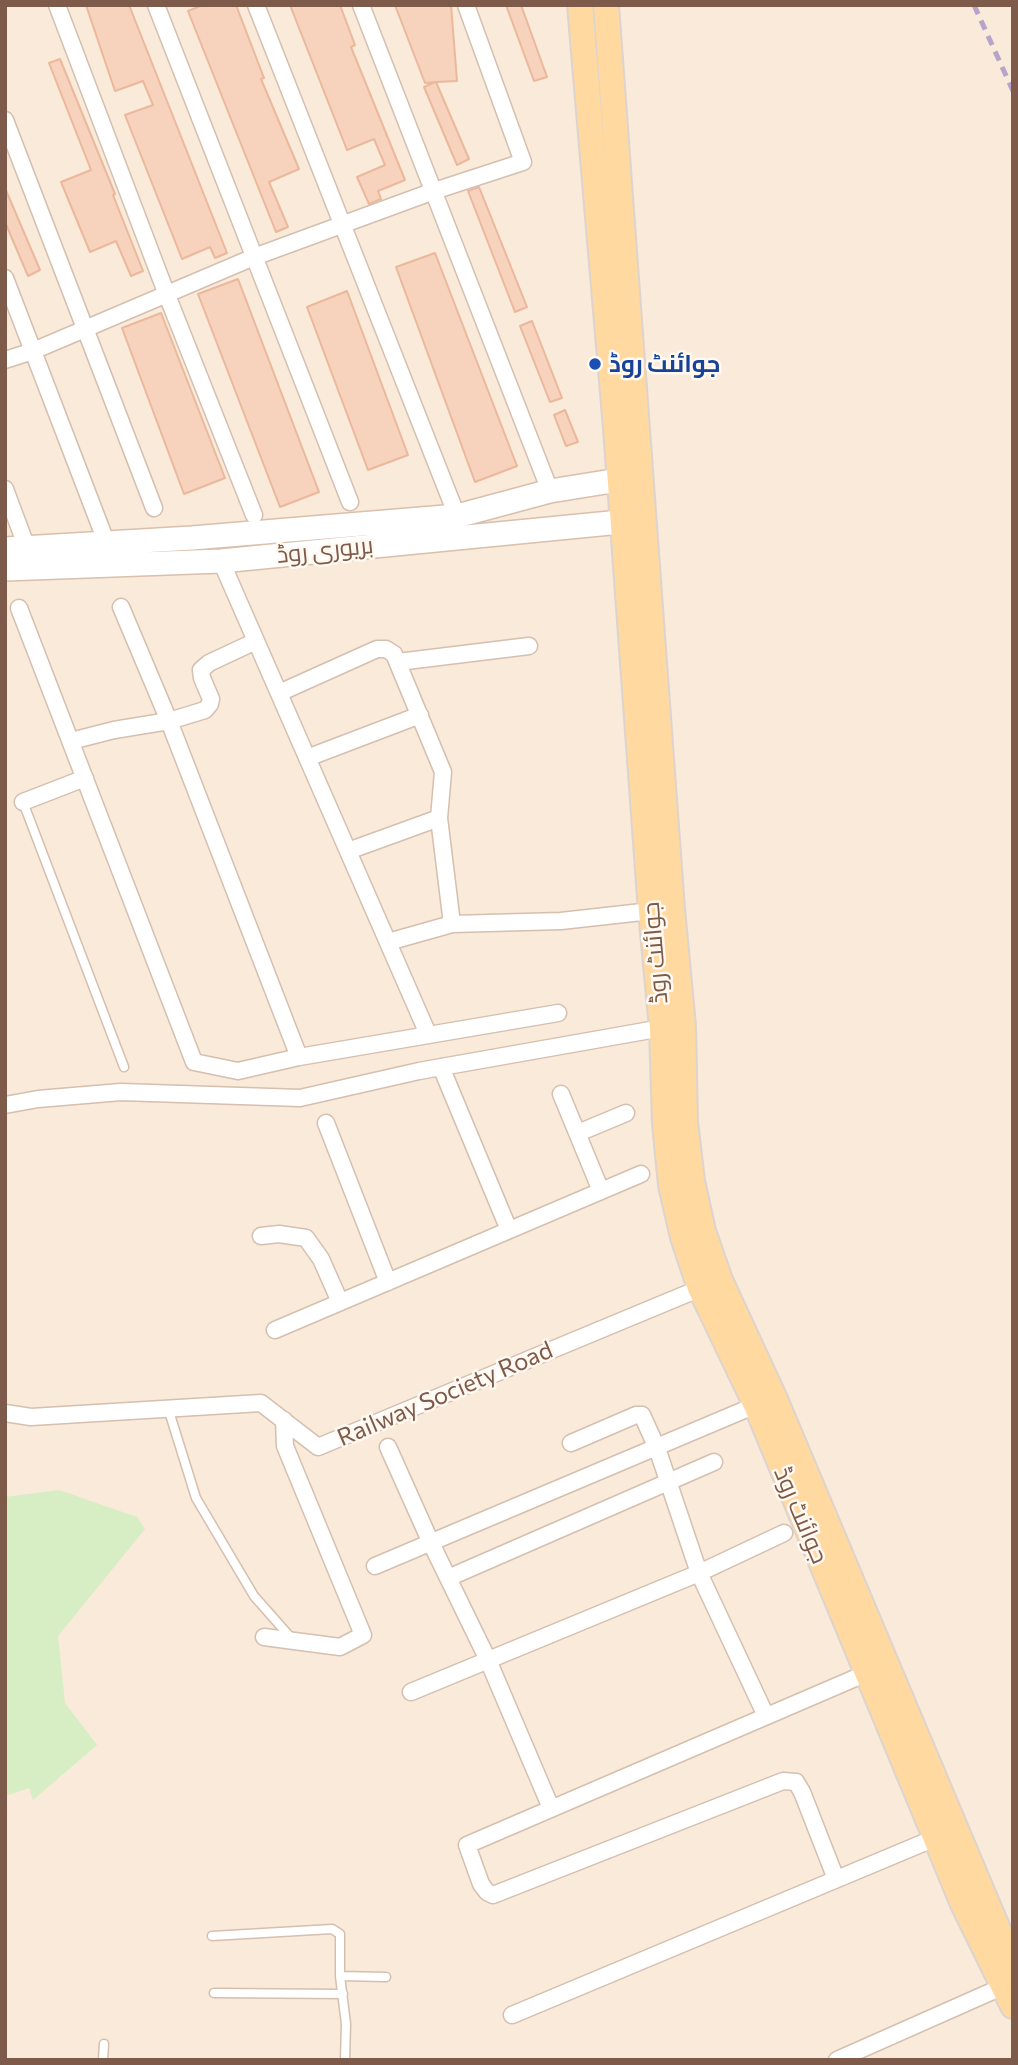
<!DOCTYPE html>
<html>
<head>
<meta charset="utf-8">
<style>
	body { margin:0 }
	#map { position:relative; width:1018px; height:2065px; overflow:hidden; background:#fef6e9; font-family:Commissioner,sans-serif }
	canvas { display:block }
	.frame { position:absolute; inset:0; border:7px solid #7d5a49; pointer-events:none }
</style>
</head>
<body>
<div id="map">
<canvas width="1018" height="2065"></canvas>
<div class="frame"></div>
</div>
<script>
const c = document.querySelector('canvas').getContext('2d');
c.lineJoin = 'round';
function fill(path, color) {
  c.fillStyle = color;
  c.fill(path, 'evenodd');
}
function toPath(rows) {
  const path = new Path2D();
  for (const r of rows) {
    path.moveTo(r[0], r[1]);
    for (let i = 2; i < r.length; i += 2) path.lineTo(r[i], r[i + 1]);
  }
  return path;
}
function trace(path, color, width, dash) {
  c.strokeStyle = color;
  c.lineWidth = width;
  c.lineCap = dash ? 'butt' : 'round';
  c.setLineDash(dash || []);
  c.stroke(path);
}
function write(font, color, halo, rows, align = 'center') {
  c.font = font + ' Commissioner,Cairo,sans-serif';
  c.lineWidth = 5;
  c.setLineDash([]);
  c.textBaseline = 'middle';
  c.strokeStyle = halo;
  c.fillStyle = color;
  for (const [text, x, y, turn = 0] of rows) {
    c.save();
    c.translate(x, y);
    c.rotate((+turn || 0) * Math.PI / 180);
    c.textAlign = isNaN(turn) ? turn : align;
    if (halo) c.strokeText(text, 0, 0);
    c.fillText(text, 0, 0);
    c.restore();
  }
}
fill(toPath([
	[5,5,1013,5,1013,2060,5,2060]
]), '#f9ead9');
fill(toPath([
	[59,1490,137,1517,145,1529,58,1636,65,1703,97,1745,33,1800,29,1788,5,1796,5,1497]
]), '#d7eec5');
const building = toPath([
	[86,5,129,5,227,253,215,258,210,247,182,259,125,115,153,105,143,81,115,91,86,5],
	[203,5,236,5,264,78,261,79,299,169,269,182,288,227,276,232,188,11,203,5],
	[290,5,340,5,355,45,351,47,405,180,378,191,381,199,369,204,357,177,385,165,374,139,347,150,290,5],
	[395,5,451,5,457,81,436,82,469,159,457,165,424,87,435,82,425,83,395,5],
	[506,5,521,5,547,77,534,81,506,5],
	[60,59,115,194,113,195,143,271,131,276,116,241,90,252,61,182,91,170,49,63,60,59],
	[479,187,527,307,515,312,468,191,479,187],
	[5,188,40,270,28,276,5,222,5,188],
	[435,253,517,466,475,482,396,267,435,253],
	[238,279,319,492,280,507,198,294,238,279],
	[347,291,408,455,368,470,307,307,347,291],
	[161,313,225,478,184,494,122,328,161,313],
	[532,321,562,398,550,402,520,326,532,321],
	[565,410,578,442,566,446,554,415,565,410]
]);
fill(building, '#f7d3bd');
trace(building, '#ebb89c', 2);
const lane = toPath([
	[23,802,124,1067],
	[168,1408,196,1498,254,1596,292,1639],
	[212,1936,332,1929,340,1934,340,1976,346,2024,345,2060],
	[340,1976,386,1977],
	[214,1993,343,1994],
	[103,2060,104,2044]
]);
const street = toPath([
	[57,5,167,295,254,515],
	[156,5,350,502],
	[256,5,457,516],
	[361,5,550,491],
	[5,120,154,508],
	[5,278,107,544],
	[5,360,33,351,254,257,434,191,523,162,466,5],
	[5,489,27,548],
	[221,561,428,1034],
	[121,607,169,721,299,1057],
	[19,608,194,1062,238,1071,299,1057,558,1013],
	[398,662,529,646],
	[279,693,377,649,386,649,394,654,443,772,439,818,452,924],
	[71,741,114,730,169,721,205,710,210,704,211,699,202,678,201,670,209,663,256,641],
	[307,758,420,715],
	[23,802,85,778],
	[348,851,439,818],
	[388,942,452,924,561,921,651,911],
	[441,1067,509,1230],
	[561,1094,601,1191],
	[5,1105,38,1099,121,1092,300,1098,419,1071,662,1028],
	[326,1123,388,1282],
	[578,1133,626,1113],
	[261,1236,279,1234,306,1238,321,1259,340,1302],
	[275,1330,641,1174],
	[5,1413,31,1417,261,1403,318,1447,708,1285],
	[571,1443,636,1415,642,1415,657,1448,699,1573,766,1716],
	[388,1447,431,1543,488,1660,551,1808],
	[375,1566,756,1405],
	[448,1578,714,1462],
	[264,1637,340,1647,363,1635,285,1446,284,1420],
	[411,1692,699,1573,784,1533],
	[836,1879,802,1792,796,1782,783,1781,493,1895,487,1892,481,1884,467,1845,867,1673],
	[512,2015,935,1838],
	[837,2060,1004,1986]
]);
const secondary = toPath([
	[5,549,192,538,457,516,550,491,637,477],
	[5,569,221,561,641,520]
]);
const primary = toPath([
	[580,5,616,428,651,911,662,1028,665,1124,671,1185,683,1237,700,1288,756,1405,963,1904,1013,2006],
	[606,5,672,909,683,1026,685,1122,692,1181,703,1231,720,1280,774,1397,1013,1965]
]);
trace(lane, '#d5bfaf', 11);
trace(street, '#d5bfaf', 19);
trace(secondary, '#d9bfac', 26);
trace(primary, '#ddd4d0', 28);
trace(lane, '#fff', 8);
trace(street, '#fff', 16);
trace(secondary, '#fff', 23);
trace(primary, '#ffd99f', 24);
trace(toPath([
	[974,5,1013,91]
]), '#b8a4cb', 5, [10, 7]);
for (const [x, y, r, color] of [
	[595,364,7,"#1a4fb4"]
]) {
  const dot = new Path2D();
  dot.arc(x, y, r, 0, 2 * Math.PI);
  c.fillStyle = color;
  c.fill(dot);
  trace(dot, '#fff9f1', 2.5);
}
write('bold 24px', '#164399', '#fff9f1', [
	["جوائنٹ روڈ",609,364]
], 'left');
write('24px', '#7d5a49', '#fff9f1', [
	["بریوری روڈ",325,550,-6],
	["جوائنٹ روڈ",655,953,-95],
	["Railway Society Road",445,1394,-23],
	["جوائنٹ روڈ",801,1515,67]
]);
</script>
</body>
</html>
